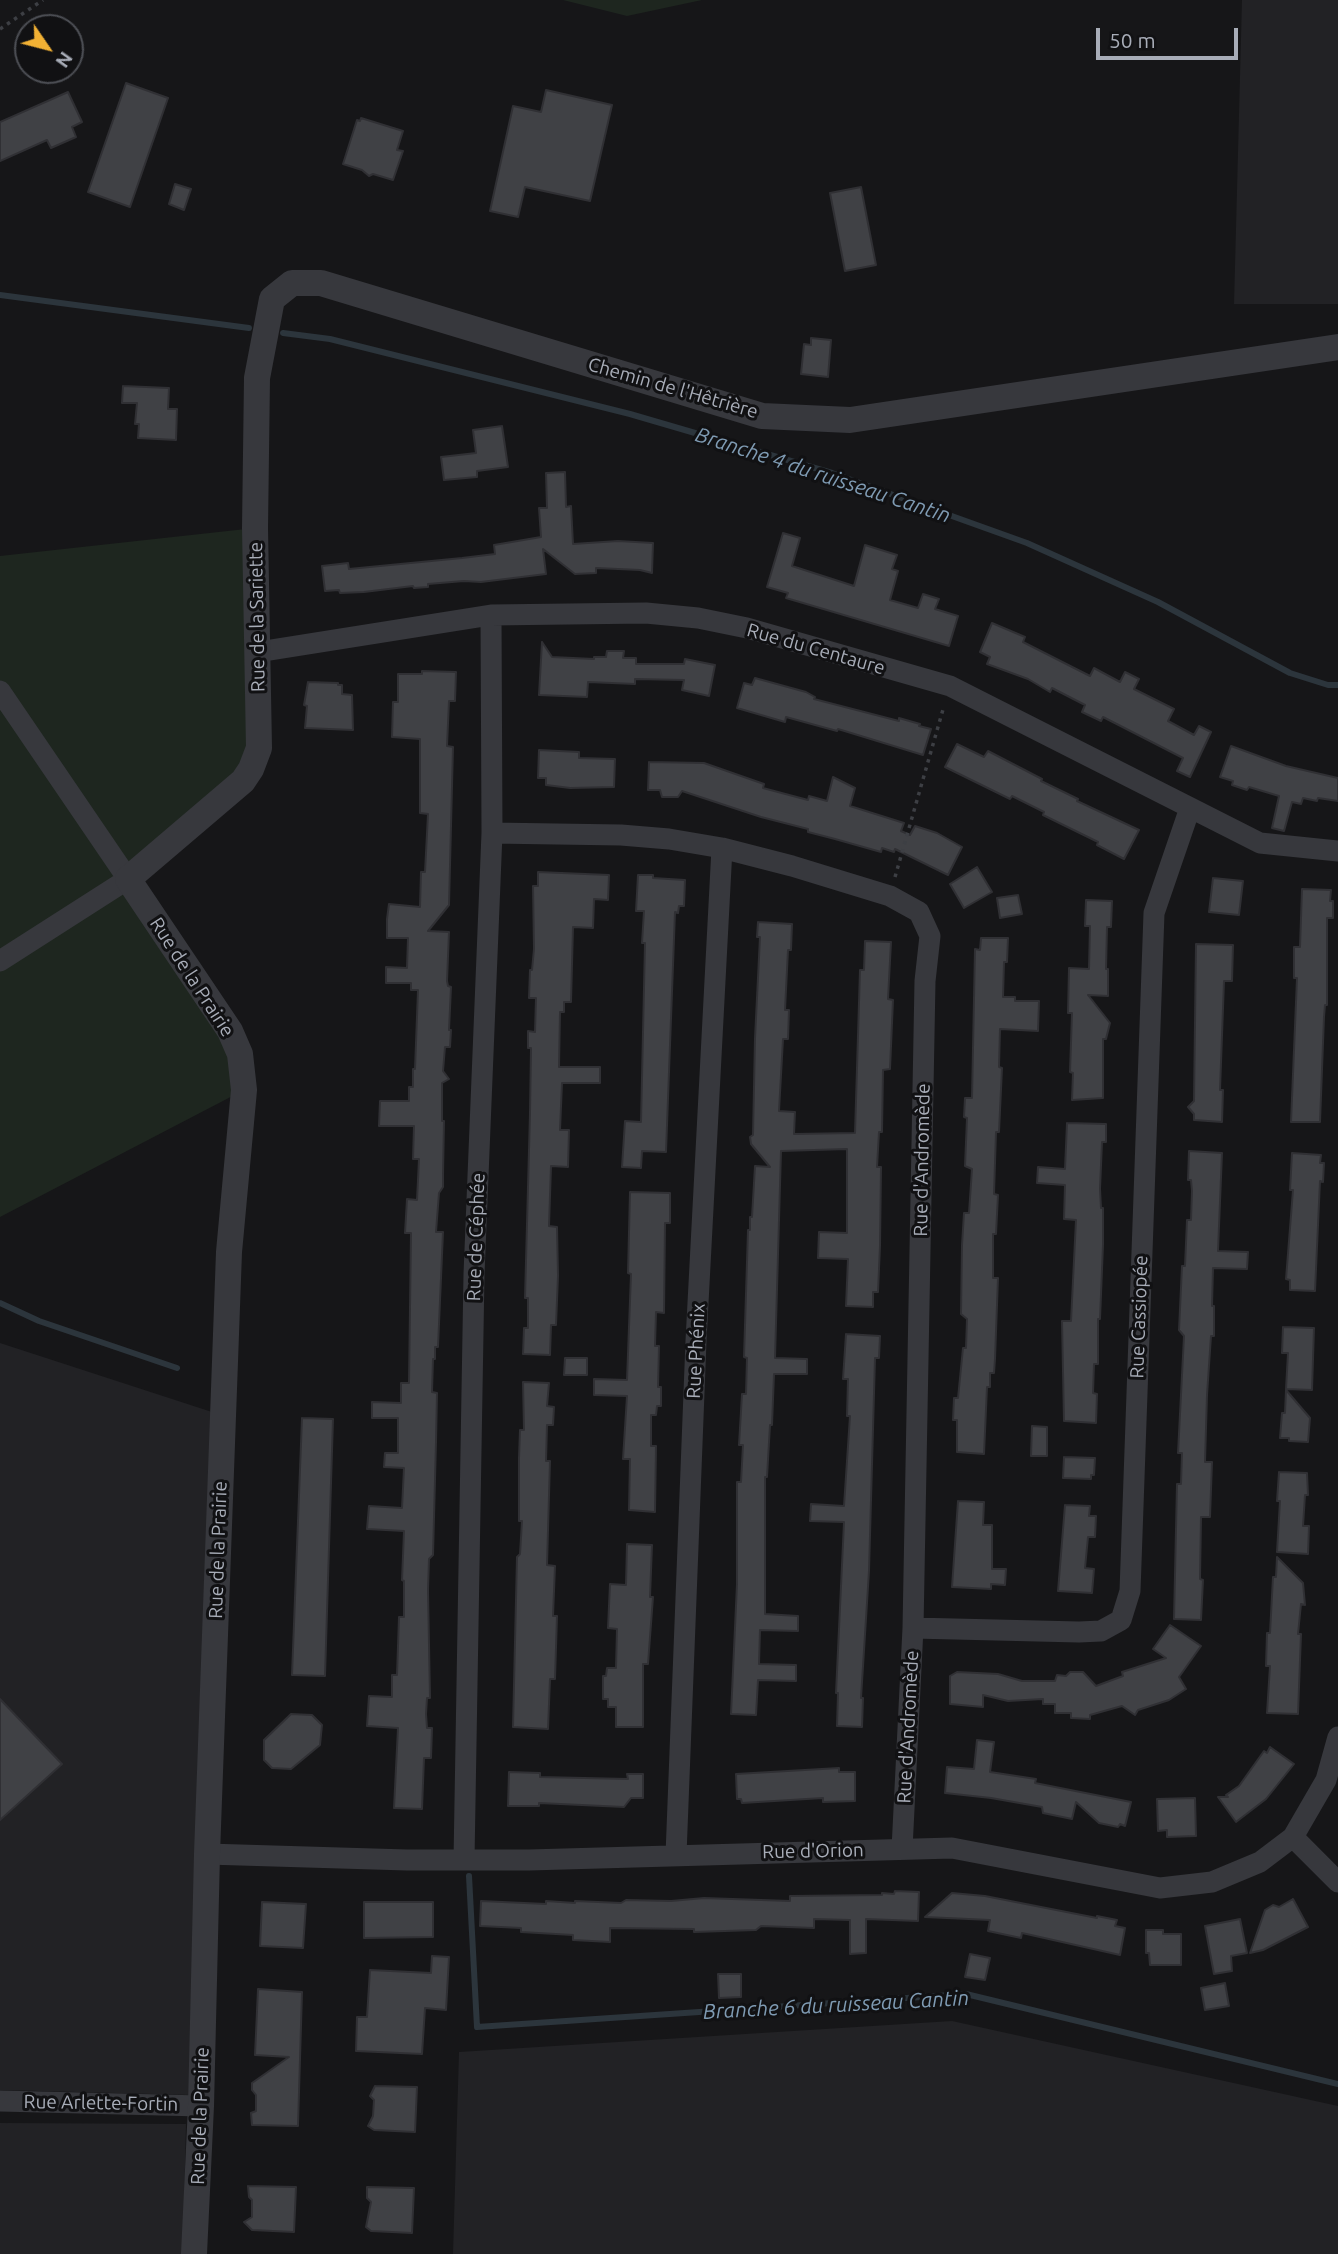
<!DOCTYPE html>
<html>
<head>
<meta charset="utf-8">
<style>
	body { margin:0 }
	#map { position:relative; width:1338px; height:2254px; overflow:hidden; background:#161618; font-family:Ubuntu,sans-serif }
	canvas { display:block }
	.north { position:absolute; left:14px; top:14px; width:70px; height:70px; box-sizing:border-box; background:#111113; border:2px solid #4d4f55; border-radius:50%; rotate:125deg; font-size:19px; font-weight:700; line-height:28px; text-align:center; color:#a8adb8 }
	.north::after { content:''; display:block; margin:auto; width:24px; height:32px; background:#f2b134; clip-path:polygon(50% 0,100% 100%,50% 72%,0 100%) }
	.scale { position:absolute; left:1096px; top:28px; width:142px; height:32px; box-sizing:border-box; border:4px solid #a8adb8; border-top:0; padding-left:9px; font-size:21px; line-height:24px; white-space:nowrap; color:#a8adb8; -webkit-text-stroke:5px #111113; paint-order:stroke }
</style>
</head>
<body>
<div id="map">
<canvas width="1338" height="2254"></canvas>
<div class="north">N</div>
<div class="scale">50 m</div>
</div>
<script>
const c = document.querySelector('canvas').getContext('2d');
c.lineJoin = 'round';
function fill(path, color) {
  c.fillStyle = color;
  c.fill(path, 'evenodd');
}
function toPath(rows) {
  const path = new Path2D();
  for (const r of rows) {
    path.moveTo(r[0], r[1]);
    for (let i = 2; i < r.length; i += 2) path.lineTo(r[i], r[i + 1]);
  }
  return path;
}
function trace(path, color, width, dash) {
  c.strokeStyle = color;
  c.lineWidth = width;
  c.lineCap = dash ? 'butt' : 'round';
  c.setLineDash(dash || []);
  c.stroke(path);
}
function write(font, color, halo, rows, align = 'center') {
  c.font = font + ' Ubuntu,sans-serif';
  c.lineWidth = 6;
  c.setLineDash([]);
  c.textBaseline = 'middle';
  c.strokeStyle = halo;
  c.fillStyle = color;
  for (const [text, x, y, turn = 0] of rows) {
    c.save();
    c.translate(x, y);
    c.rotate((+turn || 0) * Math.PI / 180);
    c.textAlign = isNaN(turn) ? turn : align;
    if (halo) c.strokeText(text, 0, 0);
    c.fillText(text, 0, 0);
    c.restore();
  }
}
fill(toPath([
	[1242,0,1338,0,1338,304,1234,304],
	[0,1343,212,1412,191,2095,0,2090],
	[952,2021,1338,2106,1338,2254,453,2254,459,2052],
	[0,2123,186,2124,183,2254,0,2254]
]), '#222225');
fill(toPath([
	[563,0,702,0,627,16],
	[255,528,259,748,128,879,230,1031,244,1090,0,1217,0,556]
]), '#1e261f');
trace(toPath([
	[0,295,249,328],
	[283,333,330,339,630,414,832,473,1027,543,1158,602,1290,673,1328,685,1338,685],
	[0,1303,39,1321,177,1368],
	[469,1876,477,2027,966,1994,1338,2084]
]), '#2c353c', 6);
const building = toPath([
	[126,83,168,98,130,207,88,192,126,83],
	[546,90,612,105,590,201,525,187,518,217,490,211,513,106,541,112,546,90],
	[68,92,82,122,72,127,76,137,51,148,47,140,0,161,0,122,68,92],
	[361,118,403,131,397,150,403,151,393,180,373,174,369,176,362,170,343,164,357,120,360,121,361,118],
	[175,184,191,189,184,210,169,204,175,184],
	[861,187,876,265,845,271,830,193,861,187],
	[811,338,831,340,828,377,801,374,804,344,811,345,811,338],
	[123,386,169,388,168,409,177,409,176,440,138,438,139,424,135,424,137,403,122,403,123,386],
	[502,426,508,467,477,471,477,477,444,480,441,457,476,453,473,430,502,426],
	[565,472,566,507,571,506,573,544,618,541,653,543,652,573,640,570,596,568,596,573,575,574,543,549,546,574,481,582,464,581,428,584,428,587,414,588,413,586,364,592,340,593,339,590,325,591,322,566,348,563,349,569,462,558,495,554,494,545,541,537,539,508,547,508,546,473,565,472],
	[783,533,800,538,792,566,854,586,865,545,897,555,892,569,898,571,890,600,918,608,923,594,939,599,935,609,958,616,949,646,786,598,788,593,767,587,783,533],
	[992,623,1025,637,1023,642,1090,676,1094,668,1120,682,1125,672,1139,679,1134,689,1174,709,1168,721,1194,735,1199,726,1211,732,1190,777,1177,771,1183,758,1103,717,1101,721,1082,712,1085,705,1052,688,1050,692,1028,679,987,664,990,657,980,652,992,623],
	[542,642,552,657,594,659,594,657,606,657,607,651,624,651,623,658,636,658,636,664,684,664,685,659,715,665,709,696,682,690,684,680,635,679,635,684,588,682,587,697,539,695,542,642],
	[422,671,456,672,455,701,449,701,447,746,453,747,449,905,428,931,449,932,447,981,448,986,451,987,449,1030,451,1030,450,1047,445,1047,443,1071,449,1079,442,1083,442,1121,444,1121,443,1175,443,1187,439,1193,436,1232,443,1232,438,1347,435,1347,435,1359,433,1359,432,1392,437,1393,436,1442,433,1555,429,1559,428,1590,430,1698,427,1698,426,1714,427,1728,432,1728,431,1758,424,1758,422,1809,394,1808,398,1728,367,1726,369,1696,392,1697,392,1675,397,1675,399,1617,404,1617,404,1581,402,1580,404,1531,367,1529,369,1506,402,1508,404,1468,384,1467,385,1453,398,1453,398,1418,372,1418,372,1402,401,1403,401,1383,409,1383,411,1233,405,1233,407,1199,417,1200,419,1159,413,1159,414,1126,379,1126,380,1101,409,1101,409,1087,413,1087,413,1069,415,1069,418,990,411,990,411,983,386,983,386,967,407,968,408,938,387,938,387,919,389,904,420,907,421,872,425,872,428,814,420,813,420,739,392,737,393,702,398,702,398,674,422,674,422,671],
	[755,678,806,692,815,697,814,699,899,721,899,718,920,724,919,726,931,729,923,755,838,729,837,731,786,717,785,722,737,708,744,683,752,685,755,678],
	[308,682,338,683,338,685,342,685,342,694,352,695,353,730,305,728,307,706,304,705,308,682],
	[957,744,984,757,988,751,1042,779,1041,781,1078,799,1077,801,1139,830,1124,859,1097,845,1098,842,1043,815,1044,812,1012,796,1010,799,945,767,957,744],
	[1231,746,1286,766,1338,778,1338,801,1318,798,1317,801,1303,798,1301,804,1292,802,1284,831,1272,828,1279,796,1249,787,1247,790,1232,785,1233,781,1220,777,1231,746],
	[539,750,579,752,579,758,615,759,614,787,570,788,546,785,546,778,538,778,539,750],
	[649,762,704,763,764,784,763,788,808,800,809,796,827,801,833,777,855,788,850,806,904,823,901,831,910,835,915,826,937,833,962,847,948,875,895,849,894,852,882,848,881,852,835,839,808,832,808,829,761,817,682,791,678,797,662,797,660,790,648,790,649,762],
	[977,867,992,892,964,908,950,884,977,867],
	[538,872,609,875,608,900,594,899,593,928,573,927,571,1002,564,1002,564,1012,560,1012,559,1067,600,1067,600,1083,562,1083,560,1130,569,1130,568,1167,551,1166,549,1226,557,1227,558,1276,556,1325,551,1325,550,1355,523,1354,524,1328,528,1328,528,1298,525,1298,530,1113,531,1048,528,1048,528,1031,535,1032,536,998,529,998,530,970,532,970,534,949,533,886,538,886,538,872],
	[638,875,653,875,653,878,685,880,684,906,679,906,678,913,675,912,666,1152,642,1151,641,1168,622,1167,625,1121,641,1122,645,943,642,943,644,911,636,911,638,875],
	[1213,878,1243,881,1239,915,1209,912,1213,878],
	[1302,889,1331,890,1330,901,1333,901,1333,918,1327,918,1327,1005,1325,1005,1324,1017,1320,1122,1291,1122,1297,978,1294,978,1294,947,1300,947,1302,889],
	[1018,895,1022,914,1000,918,997,898,1018,895],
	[1086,900,1112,901,1111,927,1107,927,1106,969,1108,969,1108,996,1088,995,1110,1023,1106,1039,1103,1039,1103,1098,1072,1100,1073,1073,1070,1072,1072,1013,1068,1013,1069,968,1089,969,1090,926,1085,926,1086,900],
	[758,922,792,924,791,950,788,950,785,1010,789,1010,788,1039,783,1039,779,1111,795,1112,794,1134,855,1133,860,970,864,970,865,941,891,942,888,999,893,1000,890,1069,883,1070,882,1132,879,1132,877,1167,881,1167,880,1246,878,1292,873,1292,873,1307,846,1306,848,1259,818,1258,819,1232,847,1233,847,1149,781,1151,775,1358,807,1359,807,1374,774,1374,772,1425,770,1425,767,1477,765,1477,765,1614,798,1616,798,1631,760,1630,759,1664,796,1665,796,1681,758,1680,756,1715,731,1714,737,1584,737,1482,741,1482,743,1445,739,1445,742,1394,746,1394,747,1358,744,1357,748,1230,750,1230,750,1217,752,1217,755,1166,770,1167,751,1144,750,1137,753,1135,755,1038,760,937,757,937,758,922],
	[981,938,1008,938,1007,962,1004,962,1003,997,1015,997,1015,1001,1039,1001,1038,1031,1000,1029,999,1067,1002,1068,999,1132,996,1132,994,1194,998,1195,996,1234,993,1234,993,1278,998,1278,995,1359,994,1373,990,1373,990,1387,987,1387,984,1454,957,1452,957,1420,953,1420,954,1398,958,1398,963,1348,966,1348,967,1319,961,1314,962,1245,964,1213,969,1213,972,1169,965,1166,967,1118,964,1117,965,1098,972,1098,975,949,980,950,981,938],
	[1196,944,1233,945,1232,981,1224,981,1220,1090,1223,1090,1222,1122,1194,1120,1194,1114,1188,1107,1194,1101,1196,944],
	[1067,1123,1106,1124,1106,1142,1102,1142,1100,1189,1101,1208,1103,1208,1103,1245,1100,1319,1098,1319,1098,1364,1094,1364,1093,1393,1097,1394,1096,1423,1064,1421,1062,1321,1071,1321,1076,1220,1064,1219,1065,1185,1037,1183,1038,1167,1065,1169,1067,1123],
	[1189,1151,1222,1153,1218,1251,1248,1252,1247,1269,1213,1268,1212,1306,1214,1306,1214,1336,1211,1336,1207,1395,1205,1462,1212,1462,1210,1517,1201,1517,1200,1579,1203,1580,1201,1620,1174,1619,1177,1484,1181,1484,1182,1453,1178,1453,1184,1336,1179,1330,1182,1266,1185,1266,1187,1220,1191,1220,1192,1191,1191,1180,1188,1180,1189,1151],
	[1292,1153,1321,1155,1320,1163,1324,1163,1323,1182,1320,1181,1315,1291,1290,1290,1290,1280,1286,1279,1293,1190,1290,1190,1292,1153],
	[630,1192,670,1193,670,1223,665,1223,664,1313,656,1312,655,1346,659,1346,658,1387,661,1387,661,1406,657,1406,656,1415,651,1415,651,1446,656,1446,655,1512,629,1510,630,1459,623,1459,627,1396,594,1395,594,1379,627,1380,631,1274,628,1273,630,1192],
	[1283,1327,1314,1328,1312,1390,1286,1389,1288,1353,1282,1353,1283,1327],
	[846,1334,880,1336,879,1358,875,1358,869,1571,861,1698,863,1698,862,1727,837,1726,838,1693,836,1693,844,1522,810,1521,811,1504,844,1506,850,1416,847,1416,848,1379,843,1379,846,1334],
	[565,1358,587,1358,587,1375,564,1375,565,1358],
	[523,1382,549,1383,547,1406,554,1407,553,1425,547,1425,546,1461,550,1461,547,1565,555,1566,553,1616,557,1616,555,1679,550,1679,548,1729,513,1727,517,1557,520,1554,522,1521,519,1521,519,1458,520,1430,524,1430,523,1382],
	[1286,1390,1310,1418,1308,1442,1289,1441,1289,1438,1280,1438,1282,1413,1285,1413,1286,1390],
	[302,1418,333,1419,325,1676,292,1675,302,1418],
	[1032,1426,1047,1427,1047,1456,1031,1456,1032,1426],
	[1064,1457,1095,1458,1094,1475,1091,1475,1091,1479,1063,1478,1064,1457],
	[1279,1472,1307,1473,1308,1495,1305,1495,1303,1526,1309,1526,1308,1554,1277,1552,1280,1501,1277,1501,1279,1472],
	[958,1501,984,1502,983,1525,992,1525,992,1569,1006,1569,1005,1585,991,1584,991,1589,952,1587,958,1501],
	[1065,1505,1090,1506,1089,1516,1096,1516,1095,1537,1088,1537,1085,1568,1094,1569,1092,1593,1058,1591,1065,1505],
	[627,1544,652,1545,650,1597,653,1597,648,1664,643,1664,643,1727,616,1727,616,1707,608,1707,608,1699,603,1699,603,1676,606,1676,607,1668,616,1668,617,1629,608,1628,610,1584,626,1585,627,1544],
	[1277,1557,1303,1583,1305,1605,1301,1604,1298,1634,1301,1634,1298,1714,1267,1713,1270,1666,1266,1666,1267,1633,1270,1633,1273,1577,1276,1577,1277,1557],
	[1170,1625,1201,1646,1179,1677,1186,1689,1169,1700,1138,1710,1135,1715,1122,1706,1090,1715,1090,1719,1071,1718,1071,1713,1055,1713,1055,1704,1043,1704,1043,1699,1008,1701,983,1695,983,1707,950,1704,950,1676,957,1672,998,1674,1022,1681,1055,1681,1057,1675,1066,1676,1070,1672,1083,1672,1096,1686,1123,1676,1122,1672,1166,1658,1153,1649,1170,1625],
	[0,1699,62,1764,0,1820,0,1699],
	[291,1714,312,1715,322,1725,320,1745,291,1769,272,1768,264,1760,264,1740,291,1714],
	[977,1740,994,1742,990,1772,1036,1779,1035,1783,1131,1802,1125,1826,1120,1824,1118,1827,1099,1823,1076,1802,1072,1819,1043,1813,1042,1807,991,1798,945,1793,947,1767,974,1769,977,1740],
	[1270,1747,1294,1764,1266,1799,1236,1822,1218,1797,1228,1797,1226,1795,1239,1786,1264,1751,1267,1753,1270,1747],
	[839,1768,839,1772,855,1772,855,1801,823,1802,823,1798,742,1803,741,1799,737,1799,736,1774,839,1768],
	[509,1772,540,1773,540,1777,628,1779,627,1774,643,1774,643,1798,631,1798,624,1807,539,1803,539,1806,508,1806,509,1772],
	[1195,1798,1196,1836,1167,1837,1167,1830,1158,1831,1157,1799,1195,1798],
	[895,1891,919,1892,918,1921,866,1919,866,1953,850,1954,850,1920,814,1919,814,1928,761,1926,756,1930,694,1932,694,1929,610,1928,610,1942,573,1940,573,1935,521,1932,521,1928,480,1926,481,1901,546,1904,546,1901,575,1903,575,1901,621,1903,626,1900,671,1901,704,1898,790,1901,790,1896,882,1895,882,1893,894,1894,895,1891],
	[952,1893,985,1896,1097,1918,1097,1916,1117,1920,1115,1926,1125,1928,1120,1955,1022,1933,1021,1938,988,1931,990,1920,925,1917,952,1893],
	[1293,1899,1308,1927,1263,1950,1250,1953,1265,1910,1273,1905,1279,1907,1293,1899],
	[262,1902,306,1904,303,1948,260,1946,262,1902],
	[364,1902,433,1902,433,1937,364,1938,364,1902],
	[1240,1919,1247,1953,1231,1956,1232,1971,1214,1974,1205,1926,1240,1919],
	[1146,1930,1163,1930,1163,1934,1181,1934,1181,1965,1150,1965,1149,1953,1146,1953,1146,1930],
	[970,1954,990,1958,985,1980,965,1977,970,1954],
	[432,1956,449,1957,446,2010,425,2008,422,2054,356,2051,357,2017,367,2017,370,1970,431,1973,432,1956],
	[718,1974,741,1974,741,1997,719,1998,718,1974],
	[1225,1983,1229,2006,1205,2010,1201,1988,1225,1983],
	[258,1989,302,1992,298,2126,252,2125,251,2113,256,2111,256,2095,252,2090,252,2083,289,2057,255,2055,258,1989],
	[375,2086,417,2087,415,2132,374,2130,368,2126,373,2116,374,2100,370,2096,375,2086],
	[248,2186,296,2187,294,2232,252,2230,244,2222,252,2217,252,2200,249,2197,248,2186],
	[367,2187,414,2188,412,2233,371,2231,366,2227,371,2202,367,2198,367,2187]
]);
fill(building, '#404145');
trace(building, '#303034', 2);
trace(toPath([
	[0,29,43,0],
	[895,877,944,706]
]), '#3d3f44', 3.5, [3.5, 5]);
trace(toPath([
	[258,652,491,615,646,613,698,618,747,628,950,686,1260,843,1338,851],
	[0,691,128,879,0,961],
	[492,833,621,835,669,839,722,848,792,866,890,896,919,912,930,936,925,981,913,1628,902,1849],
	[913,1628,1079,1632,1101,1631,1121,1620,1130,1591,1154,913,1190,808],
	[1293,1837,1338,1882],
	[207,1854,407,1860,529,1860,952,1848,1160,1888,1212,1882,1260,1862,1293,1837,1326,1780,1338,1737],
	[676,1855,696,1341,722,848],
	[464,1860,474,1274,492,833,491,615],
	[0,2101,201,2106]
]), '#37383d', 21);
trace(toPath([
	[194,2254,201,2106,207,1854,229,1252,244,1090,240,1054,230,1031,128,879,243,781,251,769,259,748,255,528,257,378,272,299,292,283,321,283,762,416,850,420,1338,347]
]), '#37383d', 26);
write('19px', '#a8adb8', '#111113', [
	["Chemin de l'Hêtrière",673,388,16],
	["Rue de la Sariette",257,617,-91],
	["Rue du Centaure",816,649,16],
	["Rue de la Prairie",192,977,57],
	["Rue d'Andromède",922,1160,-89],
	["Rue de Céphée",476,1237,-88],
	["Rue Cassiopée",1139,1317,-88],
	["Rue Phénix",696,1351,-87],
	["Rue de la Prairie",218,1550,-88],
	["Rue d'Andromède",908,1727,-87],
	["Rue d'Orion",813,1851,-1],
	["Rue Arlette-Fortin",101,2103,1],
	["Rue de la Prairie",200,2116,-88]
]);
write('italic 21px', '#7f9bb3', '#111113', [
	["Branche 4 du ruisseau Cantin",823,475,18],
	["Branche 6 du ruisseau Cantin",836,2005,-3]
]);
</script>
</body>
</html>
